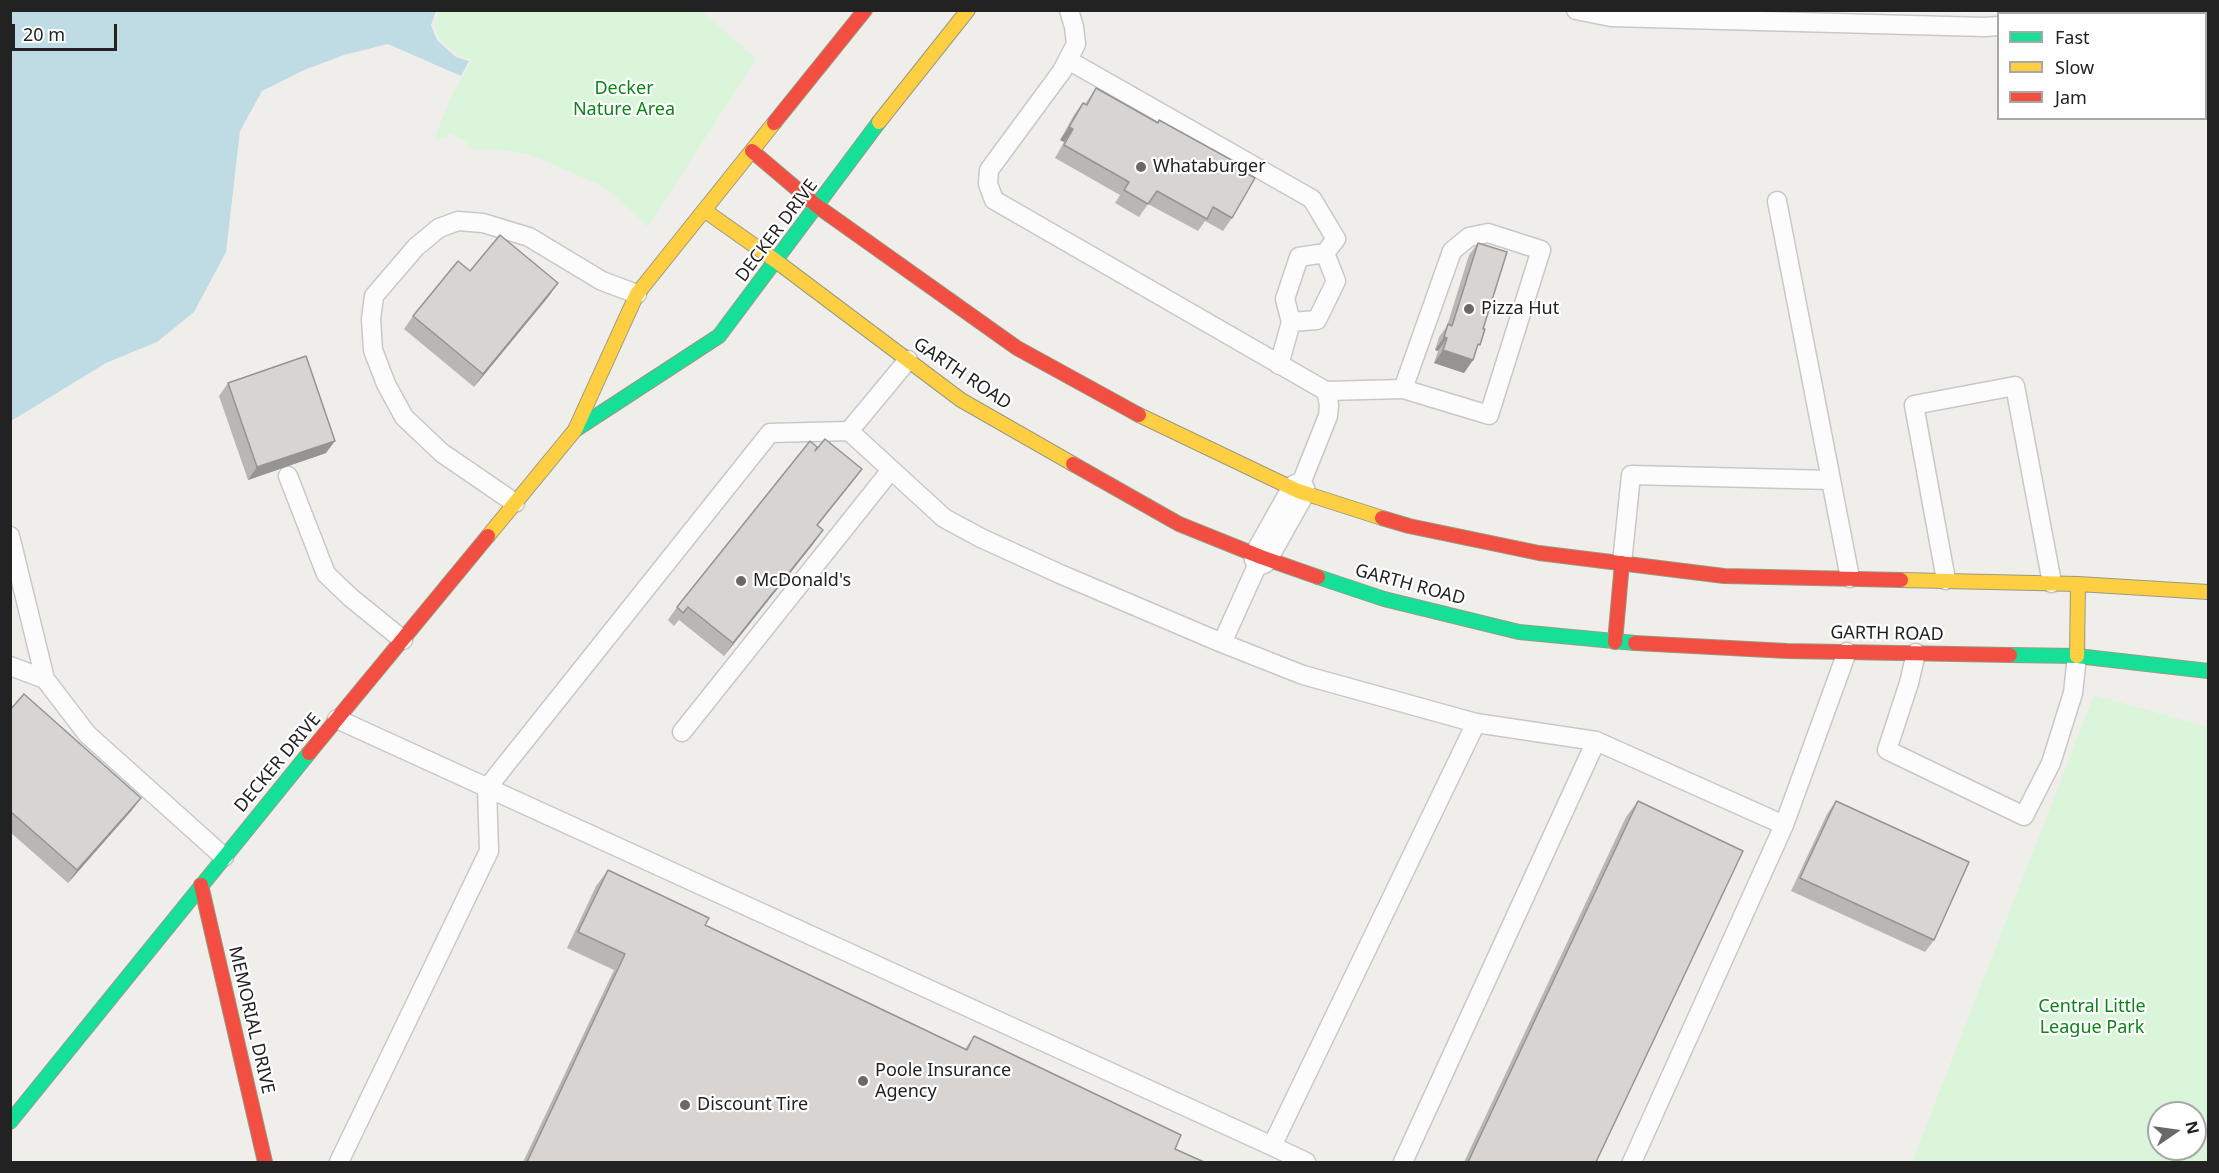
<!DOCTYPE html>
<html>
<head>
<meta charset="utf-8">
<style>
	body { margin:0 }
	#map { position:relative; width:2219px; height:1173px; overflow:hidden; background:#f0eeeb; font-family:"Noto Sans",sans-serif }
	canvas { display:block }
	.frame { position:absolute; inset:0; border:12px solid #222; pointer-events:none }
	.legend { position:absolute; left:1997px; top:12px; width:210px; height:108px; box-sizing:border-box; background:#fff; border:2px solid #a7a7a7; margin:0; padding:8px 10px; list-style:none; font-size:18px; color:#222 }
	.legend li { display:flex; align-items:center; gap:12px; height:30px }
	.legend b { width:30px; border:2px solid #a7a7a7 }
	.north { position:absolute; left:2147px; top:1101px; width:60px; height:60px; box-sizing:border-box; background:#fff; border:2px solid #a7a7a7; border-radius:50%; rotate:77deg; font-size:16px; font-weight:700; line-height:24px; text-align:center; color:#222 }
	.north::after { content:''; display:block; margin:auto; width:21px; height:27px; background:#6a6968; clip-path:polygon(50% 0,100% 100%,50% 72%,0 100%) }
	.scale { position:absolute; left:12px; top:24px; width:105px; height:27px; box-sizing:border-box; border:3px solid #222; border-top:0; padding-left:8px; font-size:18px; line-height:21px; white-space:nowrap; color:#222; -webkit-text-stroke:4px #fff; paint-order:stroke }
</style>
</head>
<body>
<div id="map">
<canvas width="2219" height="1173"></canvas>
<div class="frame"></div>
<ul class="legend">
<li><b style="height:8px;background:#16e098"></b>Fast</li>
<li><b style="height:8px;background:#ffcf43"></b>Slow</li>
<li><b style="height:8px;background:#f24e42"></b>Jam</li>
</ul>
<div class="north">N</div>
<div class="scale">20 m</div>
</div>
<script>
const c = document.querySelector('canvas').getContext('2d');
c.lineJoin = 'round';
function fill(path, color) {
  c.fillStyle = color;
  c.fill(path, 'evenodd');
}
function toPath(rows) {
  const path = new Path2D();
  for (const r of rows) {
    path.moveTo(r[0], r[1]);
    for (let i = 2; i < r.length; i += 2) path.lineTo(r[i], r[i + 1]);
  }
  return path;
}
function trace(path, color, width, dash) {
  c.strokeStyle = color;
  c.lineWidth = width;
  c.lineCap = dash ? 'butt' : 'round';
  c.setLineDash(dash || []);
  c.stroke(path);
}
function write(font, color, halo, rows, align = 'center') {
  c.font = font + ' "Noto Sans",sans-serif';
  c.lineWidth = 4.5;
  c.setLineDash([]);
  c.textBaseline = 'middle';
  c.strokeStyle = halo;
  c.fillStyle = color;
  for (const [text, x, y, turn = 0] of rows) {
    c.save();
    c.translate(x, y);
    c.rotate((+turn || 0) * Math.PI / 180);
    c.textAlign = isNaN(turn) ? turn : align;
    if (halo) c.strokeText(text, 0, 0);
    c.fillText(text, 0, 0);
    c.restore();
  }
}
fill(toPath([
	[439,11,702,11,756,59,648,227,613,194,600,185,528,154,494,149,469,149,467,147,467,142,449,133,448,137,443,139,434,139,450,99,472,60,457,55,439,39,435,25],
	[2094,695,2208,727,2208,1162,1912,1162],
	[2159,1113,2195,1113,2195,1149,2159,1149]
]), '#daf5da');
fill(toPath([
	[11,10,436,11,431,25,437,40,456,57,469,61,461,76,388,44,344,55,304,70,262,91,240,131,226,252,194,312,157,342,106,363,11,421]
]), '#bfdbe3');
const lane = toPath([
	[1069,10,1074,27,1076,44,1062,71,989,170,988,184,994,200,1326,391,1329,405,1328,416,1298,491],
	[1576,10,1611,17,1985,27,1998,26],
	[2071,14,2084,10],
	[1068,60,1312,199,1336,239,1325,253,1299,257,1285,299,1291,322,1279,365],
	[1777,201,1850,578],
	[1291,322,1317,320,1336,281,1325,253],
	[1326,391,1403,389,1489,415,1541,250,1488,233,1469,237,1452,251,1403,389],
	[849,431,944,518,981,538,1060,574,1222,643,1303,675,1476,723,1596,741,1784,825,1847,652],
	[288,476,326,574,350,597,403,640],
	[515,503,442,453,404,417,386,384,373,350,371,319,374,296,416,247,439,228,458,221,483,223,529,237,602,281,637,294],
	[10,536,45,679,87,734,224,857],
	[1622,563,1631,475,1831,480],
	[1946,580,1914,405,2015,386,2052,583],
	[1222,643,1261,557],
	[1916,653,1909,683,1887,750,2024,816,2051,763,2073,693,2077,656],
	[10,666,45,679],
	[337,719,1272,1146,1476,723],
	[682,732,891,470],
	[1272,1146,1306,1162],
	[339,1162,489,851,487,788,770,433,849,431,908,360],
	[1403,1162,1596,741],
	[1632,1162,1784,825]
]);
const street = toPath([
	[1261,557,1298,491]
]);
const fast = toPath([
	[575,430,719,336,879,122],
	[1318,577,1384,599,1519,632,1635,643],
	[2010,655,2077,656,2208,671],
	[10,1122,309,753]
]);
const slow = toPath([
	[879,122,968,10],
	[704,210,776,261,961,400,1073,464],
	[1139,415,1298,491,1382,518],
	[488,536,575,430,637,294,774,123],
	[1901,580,2078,584,2208,592],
	[2077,656,2078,584]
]);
const jam = toPath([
	[774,123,865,10],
	[752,151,817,206,1017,348,1139,415],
	[1073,464,1179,524,1261,557,1318,577],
	[1382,518,1409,526,1539,553,1724,576,1901,580],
	[1615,642,1622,563],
	[1635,643,1787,651,2010,655],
	[309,753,488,536],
	[201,885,265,1162]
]);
trace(lane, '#c9c8c7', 21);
trace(street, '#c9c8c7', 36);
trace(fast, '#999a82', 16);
trace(slow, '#999a82', 16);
trace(jam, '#999a82', 16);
trace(lane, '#fdfcfc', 18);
trace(street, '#fdfcfc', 33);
trace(fast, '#16e098', 14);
trace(slow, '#ffcf43', 14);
trace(jam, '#f24e42', 14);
fill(toPath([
	[1096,88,1158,122,1159,120,1235,167,1232,218,1223,231,1205,221,1198,231,1148,204,1139,217,1115,203,1120,195,1055,158,1064,142,1060,140,1074,115,1083,103,1085,104],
	[1478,243,1483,329,1473,360,1464,373,1434,363,1438,351,1435,350,1439,337,1447,326,1469,255],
	[549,296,474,387,404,329,413,316],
	[228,383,326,453,248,480,219,396],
	[815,451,853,481,818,525,814,543,724,656,679,620,674,626,668,620,677,607],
	[10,710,132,810,68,883,10,832],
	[1638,801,1596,1162,1464,1162,1626,817],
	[1836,801,1934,940,1925,952,1791,891,1827,814],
	[608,870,705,925,965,1049,974,1036,1175,1149,1204,1162,523,1162,614,970,567,948,596,886]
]), '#b9b6b5');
fill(toPath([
	[1069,127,1073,129,1064,142,1060,140],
	[558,283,549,296,474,387,483,374],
	[1444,337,1447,338,1438,351,1435,350],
	[1443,350,1473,360,1464,373,1434,363],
	[335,441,326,453,248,480,257,467],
	[862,469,853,481,808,537,817,525],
	[823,530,814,543,724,656,733,643],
	[141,798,132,810,68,883,77,870]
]), '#969493');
const building = toPath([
	[1096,88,1158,123,1159,120,1237,163,1235,167,1255,178,1232,218,1213,207,1207,219,1157,191,1148,204,1124,190,1129,182,1064,145,1073,129,1069,127,1083,103,1087,105,1096,88],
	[500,235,558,283,483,374,413,316,458,261,470,271,500,235],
	[1478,243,1507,252,1483,329,1485,329,1480,345,1478,344,1473,360,1443,350,1447,338,1444,337,1448,324,1452,326,1478,243],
	[306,356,335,441,257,467,228,383,306,356],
	[825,439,862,469,817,525,823,530,733,643,688,607,683,613,677,607,810,441,817,447,815,451,825,439],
	[24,694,141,798,77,870,10,811,10,710,24,694],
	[1638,801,1743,851,1596,1162,1468,1162,1638,801],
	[1836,801,1969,862,1934,940,1800,878,1836,801],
	[608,870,709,918,705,925,967,1050,974,1036,1181,1135,1175,1149,1204,1162,527,1162,625,954,578,932,608,870]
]);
fill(building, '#d7d4d2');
trace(building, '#969493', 1.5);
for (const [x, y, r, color] of [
	[1141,167,6,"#6a6968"],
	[1469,309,6,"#6a6968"],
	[741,581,6,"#6a6968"],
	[863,1081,6,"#6a6968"],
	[685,1105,6,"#6a6968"]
]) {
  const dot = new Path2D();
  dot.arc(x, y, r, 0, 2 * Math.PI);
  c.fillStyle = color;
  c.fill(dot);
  trace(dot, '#fff', 2);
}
write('18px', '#0c8416', '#fff', [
	["Decker",624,89],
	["Nature Area",624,110],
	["Central Little",2092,1007],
	["League Park",2092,1028]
]);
write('18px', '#222', '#fff', [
	["Whataburger",1153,167],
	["Pizza Hut",1481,309],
	["McDonald's",753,581],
	["Poole Insurance",875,1071],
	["Agency",875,1092],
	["Discount Tire",697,1105]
], 'left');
write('18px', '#222', '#fff', [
	["DECKER DRIVE",777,231,-53],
	["GARTH ROAD",962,374,34],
	["GARTH ROAD",1410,585,15],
	["GARTH ROAD",1887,634,1],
	["DECKER DRIVE",278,763,-50],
	["MEMORIAL DRIVE",251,1020,77]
]);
</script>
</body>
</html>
